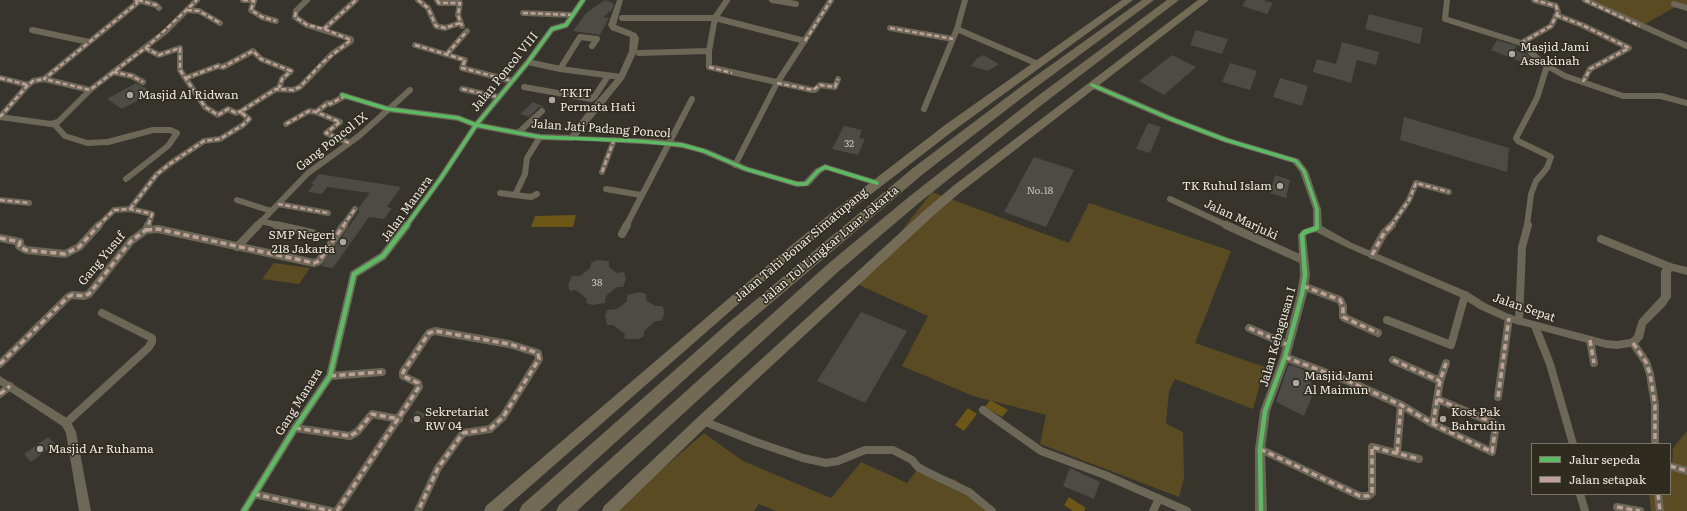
<!DOCTYPE html>
<html>
<head>
<meta charset="utf-8">
<style>
	body { margin:0 }
	#map { position:relative; width:1687px; height:511px; overflow:hidden; background:#36342d; font-family:Literata,serif }
	canvas { display:block }
	.legend { position:absolute; left:1531px; top:443px; width:140px; height:52px; box-sizing:border-box; background:#302b1f; border:1px solid #7a766c; margin:0; padding:5px 7px; list-style:none; font-size:12px; color:#eae7e0 }
	.legend li { display:flex; align-items:center; gap:8px; height:20px }
	.legend b { width:20px; border:1px solid #7a766c }
</style>
</head>
<body>
<div id="map">
<canvas width="1687" height="511"></canvas>
<ul class="legend">
<li><b style="height:5px;background:#5cba63"></b>Jalur sepeda</li>
<li><b style="height:5px;background:#bda197"></b>Jalan setapak</li>
</ul>
</div>
<script>
const c = document.querySelector('canvas').getContext('2d');
c.lineJoin = 'round';
function fill(path, color) {
  c.fillStyle = color;
  c.fill(path, 'evenodd');
}
function toPath(rows) {
  const path = new Path2D();
  for (const r of rows) {
    path.moveTo(r[0], r[1]);
    for (let i = 2; i < r.length; i += 2) path.lineTo(r[i], r[i + 1]);
  }
  return path;
}
function trace(path, color, width, dash) {
  c.strokeStyle = color;
  c.lineWidth = width;
  c.lineCap = dash ? 'butt' : 'round';
  c.setLineDash(dash || []);
  c.stroke(path);
}
function write(font, color, halo, rows, align = 'center') {
  c.font = font + ' Literata,serif';
  c.lineWidth = 3;
  c.setLineDash([]);
  c.textBaseline = 'middle';
  c.strokeStyle = halo;
  c.fillStyle = color;
  for (const [text, x, y, turn = 0] of rows) {
    c.save();
    c.translate(x, y);
    c.rotate((+turn || 0) * Math.PI / 180);
    c.textAlign = isNaN(turn) ? turn : align;
    if (halo) c.strokeText(text, 0, 0);
    c.fillText(text, 0, 0);
    c.restore();
  }
}
fill(toPath([
	[1580,0,1687,0,1687,8,1677,6,1638,28],
	[932,192,1069,243,1089,203,1231,251,1195,343,1265,367,1253,409,1175,379,1169,391,1166,424,1183,432,1184,478,1179,497,1040,444,1046,415,973,396,902,366,928,316,859,285],
	[274,263,310,268,299,284,262,279],
	[1687,431,1687,511,1651,511,1649,494,1670,494,1670,465,1672,465,1673,448],
	[704,433,743,461,831,498,861,462,907,483,918,469,956,480,995,511,776,511,759,504,754,511,618,511,616,509]
]), '#5a4b22');
fill(toPath([
	[576,215,573,227,531,227,535,216],
	[990,400,1008,410,1002,417,985,407],
	[968,408,977,414,964,431,955,425],
	[1069,497,1086,508,1084,511,1073,511,1064,505]
]), '#6c5717');
fill(toPath([
	[605,0,614,4,612,10,603,17,609,18,600,35,573,31,586,13],
	[1246,0,1263,0,1273,3,1267,14,1242,6],
	[1369,14,1423,28,1420,44,1365,29],
	[1196,30,1228,39,1222,54,1190,45],
	[1497,40,1517,46,1514,50,1526,54,1533,60,1529,65,1491,50],
	[1342,42,1379,52,1376,65,1357,60,1351,83,1313,72,1317,59,1336,64],
	[983,55,999,64,988,71,971,66,976,59],
	[1172,55,1196,67,1164,95,1139,81],
	[1230,63,1257,71,1250,90,1222,82],
	[1280,78,1308,86,1302,106,1273,97],
	[136,83,153,92,122,109,107,99],
	[533,102,545,107,539,107,529,117,520,114],
	[1404,117,1509,148,1507,172,1400,140],
	[1148,123,1161,127,1150,153,1136,149],
	[844,126,862,130,859,138,865,139,858,155,832,149],
	[1034,157,1074,170,1046,227,1004,212],
	[319,174,401,187,387,207,392,208,384,219,369,217,333,268,321,266,348,228,359,212,359,207,370,193,327,187,322,194,308,192,314,184,311,184],
	[1275,175,1290,180,1286,198,1270,193],
	[597,260,609,261,609,267,617,273,624,272,626,279,623,287,617,287,606,296,605,303,592,305,586,303,587,299,576,290,570,291,568,285,572,276,580,276,590,268,591,263],
	[640,292,646,294,646,300,655,306,662,306,664,310,664,315,661,321,655,321,644,331,644,336,638,339,627,339,624,338,625,334,613,325,607,325,605,316,607,310,617,309,627,301,627,295],
	[861,312,907,331,865,403,817,381],
	[1292,365,1309,372,1313,394,1304,416,1276,402,1288,366],
	[417,410,426,415,416,424,409,422],
	[48,437,55,444,31,462,24,454],
	[1070,468,1100,482,1094,499,1063,486]
]), '#4d4b45');
trace(toPath([
	[138,0,156,5,159,8],
	[243,0,249,0],
	[251,0,254,1,251,10,262,17,276,21],
	[418,0,428,8,436,26,445,28,460,23],
	[437,0,439,3,460,3,458,15,462,26],
	[727,0,715,18,709,51,709,67,812,90,815,90,820,85,835,87,838,79],
	[772,0,796,4],
	[965,0,957,29,1038,64],
	[1447,0,1445,19,1521,43,1542,63,1565,76,1623,96,1661,96,1687,103],
	[1585,0,1687,46],
	[1674,4,1687,8],
	[187,10,199,11,220,23],
	[523,13,572,15],
	[1556,15,1582,25,1629,48,1590,69,1583,82],
	[622,18,715,18,805,41],
	[890,28,953,39],
	[324,29,356,0],
	[32,30,89,42],
	[1521,43,1551,26,1558,12,1556,6,1534,0],
	[415,45,465,60,462,68,512,81],
	[145,48,159,55,180,48,180,70,205,107,218,115,228,109,236,113,242,111],
	[639,53,709,51],
	[447,54,467,31],
	[528,62,560,69,621,77],
	[560,69,580,37,597,39,592,46],
	[113,72,132,76,143,82],
	[0,78,28,85],
	[186,78,218,66,223,67,253,51,261,59,291,71,282,79,279,88],
	[524,87,591,99,595,96,608,76],
	[462,89,498,97],
	[90,90,44,79,137,3,136,0],
	[342,95,388,109,458,118,476,125,540,137,572,138],
	[924,109,957,29],
	[316,112,328,103,330,104,345,96],
	[0,117,51,124,58,122,90,90,165,32,197,0],
	[0,117,27,86,33,81,44,79],
	[54,124,65,136,87,143,108,142,153,130,170,130,177,133,168,146,126,179],
	[286,124,309,111,316,112,340,122,326,133,349,143],
	[518,133,542,111],
	[735,165,777,83,831,0],
	[602,172,614,140],
	[606,189,641,195],
	[500,193,515,195],
	[537,194,531,197,515,195,525,174,527,158,540,137],
	[1170,199,1228,226],
	[0,200,29,203],
	[237,200,271,211],
	[278,204,328,213],
	[130,209,157,174,171,163,204,141,220,139,243,125,249,119,242,113,243,110,276,89,293,90,300,87,332,54,351,41,351,39,307,25,295,17,296,11,307,0],
	[261,221,281,226],
	[98,226,114,210,130,209,152,214,148,226],
	[257,226,308,173,359,136,410,90],
	[343,226,355,209],
	[406,226,441,178,476,125,528,62,552,29,566,25,583,0],
	[626,226,692,99],
	[1391,226,1409,200,1416,183,1449,192],
	[1527,226,1531,194,1536,181,1547,168,1551,157,1518,141,1516,138,1537,98,1547,66]
]), '#6d6758', 6);
trace(toPath([
	[276,225,312,233],
	[1226,225,1303,260],
	[146,230,158,229,314,263,319,261,344,225],
	[622,234,627,225],
	[0,238,20,242,19,246,26,250,65,254,79,247,99,225],
	[1601,239,1670,267],
	[237,247,258,225],
	[1372,255,1384,233,1392,225],
	[1303,286,1340,300,1343,306,1343,317,1378,333],
	[1387,320,1451,345,1465,295],
	[1519,321,1522,247,1528,225],
	[1535,326,1550,364,1573,444],
	[1249,328,1288,345],
	[1590,340,1594,363],
	[1633,343,1646,362,1650,374,1655,405,1655,444],
	[1285,357,1348,381,1401,405,1433,424,1492,452,1496,425,1494,423,1437,399],
	[1393,360,1440,381],
	[0,364,68,297,72,295,84,296,89,294,131,241,146,230,148,225],
	[330,376,382,372],
	[0,394,10,386],
	[1498,397,1509,318],
	[983,410,1041,451,1105,475,1187,511],
	[703,421,756,442,803,458,826,463,838,461,865,450,893,450,912,460,918,467,927,472,969,492,992,511],
	[66,423,148,348,152,342,152,338,102,313],
	[1433,424,1440,381,1446,363],
	[295,428,350,436,357,432,372,414,399,419],
	[1260,449,1360,496,1368,496,1372,493,1372,447,1419,459],
	[1397,453,1401,405],
	[1670,466,1687,471],
	[254,494,331,511],
	[1580,494,1585,511],
	[1658,494,1660,511],
	[1617,507,1640,511],
	[244,511,295,428,330,376,354,274,383,256,407,225],
	[337,511,419,387,418,383,403,376,403,372,429,333,435,331,509,344,538,353,539,359,503,417,490,429,463,433,438,468,418,511],
	[1153,511,1159,499]
]), '#6d6758', 8);
fill(toPath([
	[617,0,623,0,616,25,636,33,639,38,637,51,624,79,578,136,657,139,682,142,707,149,749,167,797,181,804,181,815,169,825,164,880,181,881,183,880,185,877,186,826,170,821,173,809,186,797,187,743,171,701,153,682,148,657,145,569,140,568,138,569,136,586,113,618,76,629,51,630,37,611,30,608,25,617,0],
	[1089,83,1095,83,1174,117,1229,138,1299,159,1308,171,1321,209,1322,226,1352,243,1468,292,1485,303,1511,315,1606,340,1617,341,1630,339,1634,336,1639,320,1661,296,1661,271,1663,268,1670,263,1687,267,1687,275,1672,271,1671,272,1671,297,1665,306,1646,325,1643,338,1636,346,1617,349,1606,348,1506,321,1479,309,1462,298,1346,247,1316,232,1308,234,1306,236,1310,275,1307,294,1290,357,1270,411,1265,449,1267,511,1255,511,1255,449,1260,411,1280,357,1297,294,1300,275,1298,235,1302,230,1313,226,1313,209,1300,172,1293,163,1223,142,1168,121,1089,87,1089,83],
	[0,376,70,420,76,432,91,511,79,511,66,433,62,426,0,385,0,376]
]), '#6d6758');
fill(toPath([
	[1122,0,1133,0,953,131,844,215,784,264,502,511,484,511,486,506,776,258,836,209,945,125,1122,0],
	[1198,0,1209,0,961,192,934,215,708,425,619,511,602,511,604,506,698,417,926,209,953,186,1198,0]
]), '#746c57');
fill(toPath([
	[1142,0,1154,0,1031,91,923,174,737,332,540,511,519,511,522,505,727,324,913,168,1023,85,1142,0],
	[1167,0,1179,0,1043,104,920,202,839,271,577,511,556,511,559,505,829,263,910,196,1035,98,1167,0]
]), '#726a55');
trace(toPath([
	[136,0,137,3,44,79,90,90,149,45,197,0],
	[138,0,156,5,159,8],
	[243,0,249,0],
	[251,0,254,1,251,10,262,17,276,21],
	[418,0,428,8,436,26,445,28,460,23],
	[437,0,439,3,460,3,458,15,462,26],
	[1585,0,1640,26],
	[187,10,199,11,220,23],
	[523,13,572,15],
	[1556,15,1582,25,1629,48,1590,69,1583,82],
	[890,28,953,39],
	[324,29,356,0],
	[805,41,831,0],
	[1521,43,1551,26,1558,12,1556,6,1534,0],
	[415,45,465,60,462,68,512,81],
	[145,48,159,55,180,48,180,70,205,107,218,115,228,109,236,113,242,111],
	[447,54,467,31],
	[709,67,732,73],
	[113,72,132,76,143,82],
	[0,78,28,85],
	[186,78,218,66,223,67,253,51,261,59,291,71,282,79,279,88],
	[777,83,813,90,820,85,835,87,838,79],
	[462,89,498,97],
	[316,112,328,103,330,104,345,96],
	[0,117,27,86,33,81,44,79],
	[286,124,309,111,316,112,340,122,326,133,349,143],
	[602,172,614,140],
	[0,200,29,203],
	[278,204,328,213],
	[130,209,157,174,171,163,204,141,220,139,243,125,249,119,242,113,243,110,276,89,293,90,300,87,322,63,351,40,324,29,307,25,295,17,296,11],
	[98,226,114,210,130,209,152,214,148,226],
	[343,226,355,209],
	[1391,226,1409,200,1416,183,1449,192]
]), '#bda197', 2.5, [5, 2.5]);
trace(toPath([
	[146,230,158,229,314,263,319,261,344,225],
	[0,238,20,242,19,246,26,250,65,254,79,247,99,225],
	[1372,255,1384,233,1392,225],
	[1303,286,1340,300,1343,306,1343,317,1378,333],
	[1249,328,1288,345],
	[1590,340,1594,363],
	[1633,343,1646,362,1650,374,1655,405,1655,444],
	[1285,357,1348,381,1401,405,1433,424,1492,452,1496,425,1494,423,1437,399],
	[1393,360,1440,381],
	[0,364,68,297,72,295,84,296,89,294,131,241,146,230,148,225],
	[330,376,382,372],
	[0,394,10,386],
	[1498,397,1509,318],
	[1433,424,1440,381,1446,363],
	[295,428,350,436,357,432,372,414,399,419],
	[1260,449,1360,496,1368,496,1372,493,1372,447,1419,459],
	[1397,453,1401,405],
	[1670,466,1687,471],
	[254,494,331,511],
	[1658,494,1660,511],
	[1617,507,1640,511],
	[337,511,419,387,418,383,403,376,403,372,429,333,435,331,509,344,538,353,539,359,503,417,490,429,463,433,438,468,418,511]
]), '#bda197', 3.5, [6, 3.5]);
trace(toPath([
	[1092,85,1171,119,1226,140,1296,161,1304,171,1317,209,1317,226],
	[342,95,388,109,458,118,476,125,540,137,638,141,682,145,704,151,746,169,797,184,806,184,818,171,825,167,877,183],
	[406,226,441,178,476,125,528,62,552,29,566,25,583,0]
]), '#5cba63', 3.5);
trace(toPath([
	[244,511,295,428,330,376,354,274,383,256,407,225],
	[1261,511,1260,449,1265,411,1285,357,1302,294,1305,275,1302,235,1305,232,1317,228,1317,225]
]), '#5cba63', 4.5);
for (const [x, y, r, color] of [
	[1512,54,4,"#aba8a1"],
	[130,95,4,"#aba8a1"],
	[552,100,4,"#aba8a1"],
	[1280,186,4,"#aba8a1"],
	[343,242,4,"#aba8a1"],
	[1296,383,4,"#aba8a1"],
	[417,419,4,"#aba8a1"],
	[1443,419,4,"#aba8a1"],
	[40,449,4,"#aba8a1"]
]) {
  const dot = new Path2D();
  dot.arc(x, y, r, 0, 2 * Math.PI);
  c.fillStyle = color;
  c.fill(dot);
  trace(dot, '#302b1f', 1.5);
}
write('10px', '#c3c0b9', null, [
	["32",849,144],
	["No.18",1040,191],
	["38",597,283]
]);
write('12px', '#eae7e0', '#302b1f', [
	["Masjid Jami",1520,47],
	["Assakinah",1520,61],
	["TKIT",560,93],
	["Permata Hati",560,107],
	["Masjid Al Ridwan",138,95],
	["TK Ruhul Islam",1272,186,"right"],
	["SMP Negeri",335,235,"right"],
	["218 Jakarta",335,249,"right"],
	["Masjid Jami",1304,376],
	["Al Maimun",1304,390],
	["Sekretariat",425,412],
	["RW 04",425,426],
	["Kost Pak",1451,412],
	["Bahrudin",1451,426],
	["Masjid Ar Ruhama",48,449]
], 'left');
write('12px', '#eae7e0', '#302b1f', [
	["Jalan Poncol VIII",505,72,-51],
	["Jalan Jati Padang Poncol",601,129,4],
	["Gang Poncol IX",332,142,-38],
	["Jalan Manara",407,209,-54],
	["Jalan Marjuki",1241,220,25],
	["Jalan Tahi Bonar Simatupang",801,245,-40],
	["Jalan Tol Lingkar Luar Jakarta",830,245,-40],
	["Gang Yusuf",102,259,-50],
	["Jalan Sepat",1524,308,19],
	["Jalan Kebagusan I",1278,337,-74],
	["Gang Manara",299,402,-58]
]);
</script>
</body>
</html>
